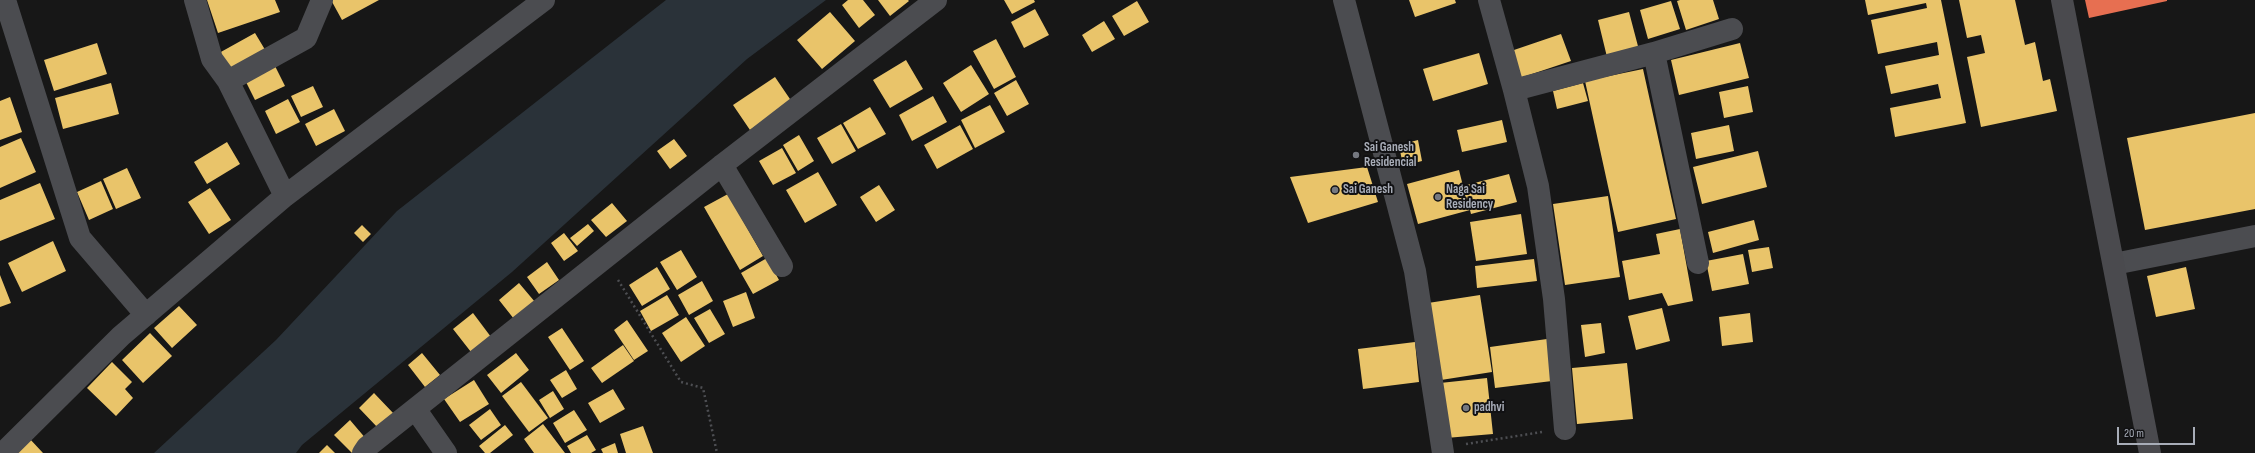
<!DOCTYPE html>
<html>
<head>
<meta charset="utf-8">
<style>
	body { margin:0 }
	#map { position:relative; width:2255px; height:453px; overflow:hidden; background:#171717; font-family:"Sofia Sans Condensed",sans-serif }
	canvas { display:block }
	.scale { position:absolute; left:2117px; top:427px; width:78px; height:18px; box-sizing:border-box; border:2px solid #a8adb8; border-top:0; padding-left:5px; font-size:12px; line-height:14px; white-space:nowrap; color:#a8adb8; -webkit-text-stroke:3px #111113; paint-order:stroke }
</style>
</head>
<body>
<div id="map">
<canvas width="2255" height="453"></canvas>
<div class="scale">20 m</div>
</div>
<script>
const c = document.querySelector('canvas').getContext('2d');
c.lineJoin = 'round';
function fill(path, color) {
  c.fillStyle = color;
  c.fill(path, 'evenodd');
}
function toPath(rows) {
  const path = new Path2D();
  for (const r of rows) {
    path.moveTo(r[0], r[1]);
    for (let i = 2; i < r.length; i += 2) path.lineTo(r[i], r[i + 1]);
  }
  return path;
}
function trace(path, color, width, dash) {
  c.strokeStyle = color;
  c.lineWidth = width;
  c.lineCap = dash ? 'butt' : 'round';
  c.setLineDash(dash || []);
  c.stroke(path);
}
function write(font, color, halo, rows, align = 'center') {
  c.font = font + ' "Sofia Sans Condensed",sans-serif';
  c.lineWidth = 4;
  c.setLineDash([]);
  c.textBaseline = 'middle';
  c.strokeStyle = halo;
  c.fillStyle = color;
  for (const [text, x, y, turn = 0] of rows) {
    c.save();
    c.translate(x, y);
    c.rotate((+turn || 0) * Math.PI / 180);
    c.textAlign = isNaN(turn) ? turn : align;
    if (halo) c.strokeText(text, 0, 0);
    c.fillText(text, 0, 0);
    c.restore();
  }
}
fill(toPath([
	[666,0,826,0,747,59,512,272,302,445,296,453,154,453,276,340,397,211]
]), '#2a3239');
fill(toPath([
	[207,0,275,0,280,12,218,33],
	[331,0,379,0,342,20],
	[848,0,863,0,875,15,859,28,842,5],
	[878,0,908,0,909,1,890,16],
	[1004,0,1034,0,1035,2,1012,14],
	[1409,0,1455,0,1456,3,1415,17],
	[1680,0,1713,0,1719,19,1686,30,1677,1],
	[1865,0,1941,0,1966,123,1895,137,1890,108,1941,98,1938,84,1891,94,1885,66,1939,55,1937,42,1878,54,1871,20,1927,8,1926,3,1868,15],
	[1959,0,2015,0,2025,45,2035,42,2043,81,2050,79,2057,111,1981,127,1967,57,1985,53,1981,35,1967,38],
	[1137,1,1149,22,1124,36,1112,16],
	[1671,1,1680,29,1648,39,1640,10],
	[1035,9,1049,35,1024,48,1011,22],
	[830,12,855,41,822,69,797,40],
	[1629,12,1639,50,1607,57,1598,20],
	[1104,21,1115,39,1092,52,1082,35],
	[255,33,267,53,231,73,219,53],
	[1561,34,1571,61,1520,78,1511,51],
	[996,39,1016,77,994,89,973,51],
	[97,43,107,74,54,91,44,60],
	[1740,43,1749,78,1679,95,1671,60],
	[1479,53,1488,84,1433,101,1423,69],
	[906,60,923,89,890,108,873,80],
	[273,62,285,86,255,100,243,76],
	[971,65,989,94,961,112,943,83],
	[1643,69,1676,219,1618,232,1585,81],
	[775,77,792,102,750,130,733,105],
	[1016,80,1029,104,1007,116,994,93],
	[111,83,119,114,63,129,55,98],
	[1583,83,1588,101,1557,109,1553,91],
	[313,86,323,107,301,117,291,96],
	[1748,86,1753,112,1724,118,1719,92],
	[933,96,947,122,912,141,899,115],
	[10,97,22,132,0,140,0,101],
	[288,99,300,122,276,134,265,111],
	[990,105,1005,132,975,148,961,120],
	[870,107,886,134,858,149,843,123],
	[334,109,345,131,316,146,305,124],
	[2255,113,2255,209,2145,230,2127,138],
	[1502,120,1507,142,1462,152,1457,130],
	[841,124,856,151,832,164,817,138],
	[960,125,973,149,937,169,924,145],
	[1729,125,1734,151,1696,159,1691,133],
	[799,135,814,161,798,171,783,145],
	[21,138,36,172,0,188,0,147],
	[674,139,687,156,670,169,657,151],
	[1418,140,1422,161,1403,166,1399,145],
	[227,142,240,164,207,184,194,162],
	[782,148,796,173,773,185,759,161],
	[1758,151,1767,187,1702,204,1693,167],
	[1367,167,1378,202,1308,223,1290,177],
	[127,168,141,198,116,209,103,179],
	[1459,170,1463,186,1509,174,1517,202,1471,214,1470,210,1418,224,1407,184],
	[818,172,837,205,805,223,786,190],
	[101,181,113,209,89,220,77,192],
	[40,183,55,219,0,241,0,200],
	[879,185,895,210,876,222,860,197],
	[210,188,231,220,209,234,188,202],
	[728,194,763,256,740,270,704,207],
	[1608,196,1620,277,1565,285,1553,204],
	[612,203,627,221,606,237,591,220],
	[1521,214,1527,254,1476,261,1470,222],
	[1754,220,1759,240,1713,253,1708,232],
	[588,224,594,231,577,246,570,238],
	[362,225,371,234,363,242,354,233],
	[1680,229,1693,301,1668,306,1662,293,1629,300,1622,261,1660,254,1656,234],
	[564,233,578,251,564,261,551,243],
	[53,241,66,271,22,292,8,263],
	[1769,247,1773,268,1752,272,1748,250],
	[681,250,697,277,677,290,660,262],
	[1743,254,1749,284,1712,291,1706,261],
	[767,258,779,280,753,294,741,273],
	[1534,259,1537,281,1477,288,1475,266],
	[547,262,559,280,539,294,527,277],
	[657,267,670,289,642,306,629,285],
	[2186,267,2195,309,2156,317,2147,276],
	[0,275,11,303,0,307],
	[702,281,713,301,689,315,678,295],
	[519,283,535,302,514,319,499,300],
	[746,292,755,318,733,327,723,301],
	[667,295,679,315,651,331,640,311],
	[1480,295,1492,372,1441,380,1428,303],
	[179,306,197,325,172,348,154,328],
	[1662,308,1670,341,1636,350,1628,316],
	[710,309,725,334,709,343,694,318],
	[473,313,491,337,471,352,453,329],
	[1750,313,1753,342,1722,346,1719,317],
	[686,317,705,346,681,362,662,333],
	[627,320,648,351,634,360,614,330],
	[1601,323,1605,353,1585,357,1581,325],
	[562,328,584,361,570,370,548,337],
	[150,333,172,356,143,383,122,360],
	[1547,339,1552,381,1495,388,1490,347],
	[1415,342,1419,382,1363,389,1358,349],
	[623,345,634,361,602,383,591,368],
	[422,353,440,375,425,387,408,365],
	[516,353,529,370,501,393,487,375],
	[112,362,132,382,125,389,133,398,116,416,87,388],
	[1627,363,1633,419,1577,424,1572,368],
	[566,370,577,389,562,398,550,380],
	[1487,378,1493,434,1446,438,1440,383],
	[474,380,489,404,460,422,444,399],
	[521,382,548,418,529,432,502,396],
	[613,389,625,409,600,423,588,403],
	[553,391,564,409,550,418,539,400],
	[374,393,394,414,378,428,359,408],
	[490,409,501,425,481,440,469,425],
	[574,410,587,430,565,443,553,423],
	[350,420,367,440,352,453,334,435],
	[543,424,565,453,534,453,524,439],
	[505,425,513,435,490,453,485,453,479,446],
	[643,426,653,453,626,453,620,434],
	[587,435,596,450,591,453,571,453,567,446],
	[29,438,43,453,17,453],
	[615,443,618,453,603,453,601,449],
	[327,445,335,453,319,453]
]), '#e9c46a');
fill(toPath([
	[2085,0,2167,0,2167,1,2089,18]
]), '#e76f51');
trace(toPath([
	[618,280,681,382,703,388,717,453],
	[1466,444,1542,432]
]), '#4d4e52', 2.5, [2, 3]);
trace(toPath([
	[5,0,80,238,146,315],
	[195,0,212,59,228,81,306,38,322,0],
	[1344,0,1415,271,1443,453],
	[1489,0,1514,90,1538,186,1554,299,1565,429],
	[1654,53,1698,263],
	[228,81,285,196],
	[1514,90,1654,53,1732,29],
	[722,165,782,266],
	[2114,264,2255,236],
	[416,410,446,453],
	[3,453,121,336,285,196,544,0],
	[363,453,367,447,722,165,936,0]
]), '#4b4c50', 22);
trace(toPath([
	[2062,0,2150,453]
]), '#4a4a4e', 22);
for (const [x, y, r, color] of [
	[1356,155,4,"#757880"],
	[1335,190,4,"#757880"],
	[1438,197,4,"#757880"],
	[1466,408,4,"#757880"]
]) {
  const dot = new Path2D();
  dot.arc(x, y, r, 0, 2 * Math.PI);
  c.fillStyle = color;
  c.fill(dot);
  trace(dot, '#111113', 1.5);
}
write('bold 13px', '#a8adb8', '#111113', [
	["Sai Ganesh",1364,148],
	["Residencial",1364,163],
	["Sai Ganesh",1343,190],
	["Naga Sai",1446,190],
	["Residency",1446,205],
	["padhvi",1474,408]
], 'left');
</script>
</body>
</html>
